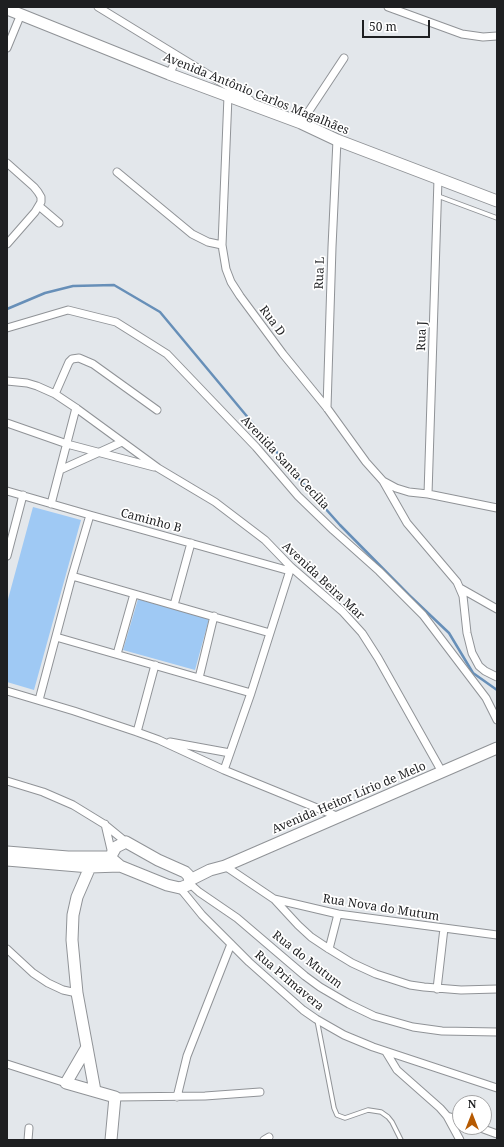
<!DOCTYPE html>
<html>
<head>
<meta charset="utf-8">
<style>
	body { margin:0 }
	#map { position:relative; width:504px; height:1147px; overflow:hidden; background:#e3e7eb; font-family:"Noto Serif",serif }
	canvas { display:block }
	.frame { position:absolute; inset:0; border:8px solid #1e1f21; pointer-events:none }
	.north { position:absolute; left:452px; top:1095px; width:40px; height:40px; box-sizing:border-box; background:#fff; border:1px solid #a5a5a6; border-radius:50%; rotate:0deg; font-size:11px; font-weight:700; line-height:16px; text-align:center; color:#1e1f21 }
	.north::after { content:''; display:block; margin:auto; width:14px; height:18px; background:#b65a02; clip-path:polygon(50% 0,100% 100%,50% 72%,0 100%) }
	.scale { position:absolute; left:362px; top:20px; width:68px; height:18px; box-sizing:border-box; border:2px solid #1e1f21; border-top:0; padding-left:5px; font-size:12px; line-height:14px; white-space:nowrap; color:#1e1f21; -webkit-text-stroke:3px #fff; paint-order:stroke }
</style>
</head>
<body>
<div id="map">
<canvas width="504" height="1147"></canvas>
<div class="frame"></div>
<div class="north">N</div>
<div class="scale">50 m</div>
</div>
<script>
const c = document.querySelector('canvas').getContext('2d');
c.lineJoin = 'round';
function fill(path, color) {
  c.fillStyle = color;
  c.fill(path, 'evenodd');
}
function toPath(rows) {
  const path = new Path2D();
  for (const r of rows) {
    path.moveTo(r[0], r[1]);
    for (let i = 2; i < r.length; i += 2) path.lineTo(r[i], r[i + 1]);
  }
  return path;
}
function trace(path, color, width, dash) {
  c.strokeStyle = color;
  c.lineWidth = width;
  c.lineCap = dash ? 'butt' : 'round';
  c.setLineDash(dash || []);
  c.stroke(path);
}
function write(font, color, halo, rows, align = 'center') {
  c.font = font + ' "Noto Serif",serif';
  c.lineWidth = 3.5;
  c.setLineDash([]);
  c.textBaseline = 'middle';
  c.strokeStyle = halo;
  c.fillStyle = color;
  for (const [text, x, y, turn = 0] of rows) {
    c.save();
    c.translate(x, y);
    c.rotate((+turn || 0) * Math.PI / 180);
    c.textAlign = isNaN(turn) ? turn : align;
    if (halo) c.strokeText(text, 0, 0);
    c.fillText(text, 0, 0);
    c.restore();
  }
}
fill(toPath([
	[33,507,81,520,34,690,7,682,7,603],
	[138,599,209,619,195,670,123,650]
]), '#9fc9f4');
trace(toPath([
	[7,309,45,293,73,286,114,285,160,312,300,480,340,525,409,595,449,633,473,673,497,690]
]), '#678fb8', 2.5);
const lane = toPath([
	[438,196,497,218],
	[317,1020,334,1108,337,1115,345,1118,368,1110,381,1112,388,1117,392,1122,401,1140]
]);
const street = toPath([
	[98,7,250,100],
	[388,7,462,34,483,37,497,36],
	[7,48,21,14],
	[169,74,178,57],
	[228,96,222,245,226,269,231,282,240,296,283,354,327,408,366,462,383,481,396,488,409,492,428,494,497,508],
	[301,123,344,58],
	[7,163,34,187,38,192,41,197,41,202,35,212,7,244],
	[117,172,192,234,208,242,222,245],
	[39,206,59,223],
	[7,328,68,310,116,322,167,354,256,447,298,496,333,530,379,571,423,615,486,698,497,720],
	[7,381,27,383,37,386,55,394,76,408,158,468,215,502,265,540,291,567,342,611,362,633,378,658,442,772],
	[55,394,69,362,72,359,79,358,93,364,157,410],
	[327,408,332,247,337,140],
	[7,423,67,444,154,467],
	[60,470,122,442],
	[383,481,407,523,457,582,463,596,467,633,472,653,479,666,485,671,497,677],
	[7,491,90,515,290,571],
	[428,494,438,179],
	[51,504,76,408],
	[7,556,23,495],
	[72,576,270,633],
	[460,588,497,609],
	[174,605,191,543],
	[56,637,251,693],
	[117,654,134,594],
	[199,678,214,616],
	[7,691,74,711,137,732,159,740,224,770,339,817],
	[39,700,72,576,90,515],
	[137,732,155,665],
	[170,742,230,753],
	[224,770,251,693,291,567],
	[7,781,43,792,73,805,104,824,126,842],
	[105,824,112,854],
	[225,866,274,899,338,914,497,935],
	[189,883,199,892,237,918,305,976,320,987,349,1004,374,1016,413,1027,442,1031,497,1032],
	[180,888,202,915,249,962,303,1010,316,1019,344,1035,373,1047,497,1088],
	[274,899,298,925,311,937,329,949,352,963,376,974,410,985,424,987,461,990,497,989],
	[7,949,33,973,48,983,63,990,77,993],
	[329,949,338,914],
	[437,989,444,928],
	[386,1052,397,1070,440,1108,447,1116,460,1140],
	[7,1064,66,1083],
	[115,1097,205,1096,260,1092],
	[177,1097,187,1056,231,944],
	[447,1116,460,1120],
	[478,1127,497,1134],
	[28,1140,29,1128],
	[264,1140,269,1137]
]);
const secondary = toPath([
	[7,9,169,74,301,123,337,140,497,201],
	[126,842,158,860,185,872,188,875,190,880,188,885,180,888,167,885,120,866,113,860,111,857,112,854,116,847,126,842],
	[7,852,68,857,111,857],
	[7,860,90,867,120,866],
	[90,867,77,897,73,915,72,940,77,993,95,1091],
	[190,880,210,870,225,866,497,748],
	[87,1047,66,1083,115,1097,111,1140]
]);
trace(lane, '#909397', 5.5);
trace(street, '#909397', 9);
trace(secondary, '#909397', 13);
trace(lane, '#fff', 3.5);
trace(street, '#fff', 7);
trace(secondary, '#fff', 11);
write('12px', '#1e1f21', '#fff', [
	["Avenida Antônio Carlos Magalhães",256,94,22],
	["Rua L",320,273,-88],
	["Rua D",272,321,53],
	["Rua J",422,336,-88],
	["Avenida Santa Cecília",285,463,47],
	["Caminho B",151,521,15],
	["Avenida Beira Mar",323,581,43],
	["Avenida Heitor Lírio de Melo",349,798,-23],
	["Rua Nova do Mutum",381,908,9],
	["Rua do Mutum",307,960,38],
	["Rua Primavera",289,981,40]
]);
</script>
</body>
</html>
